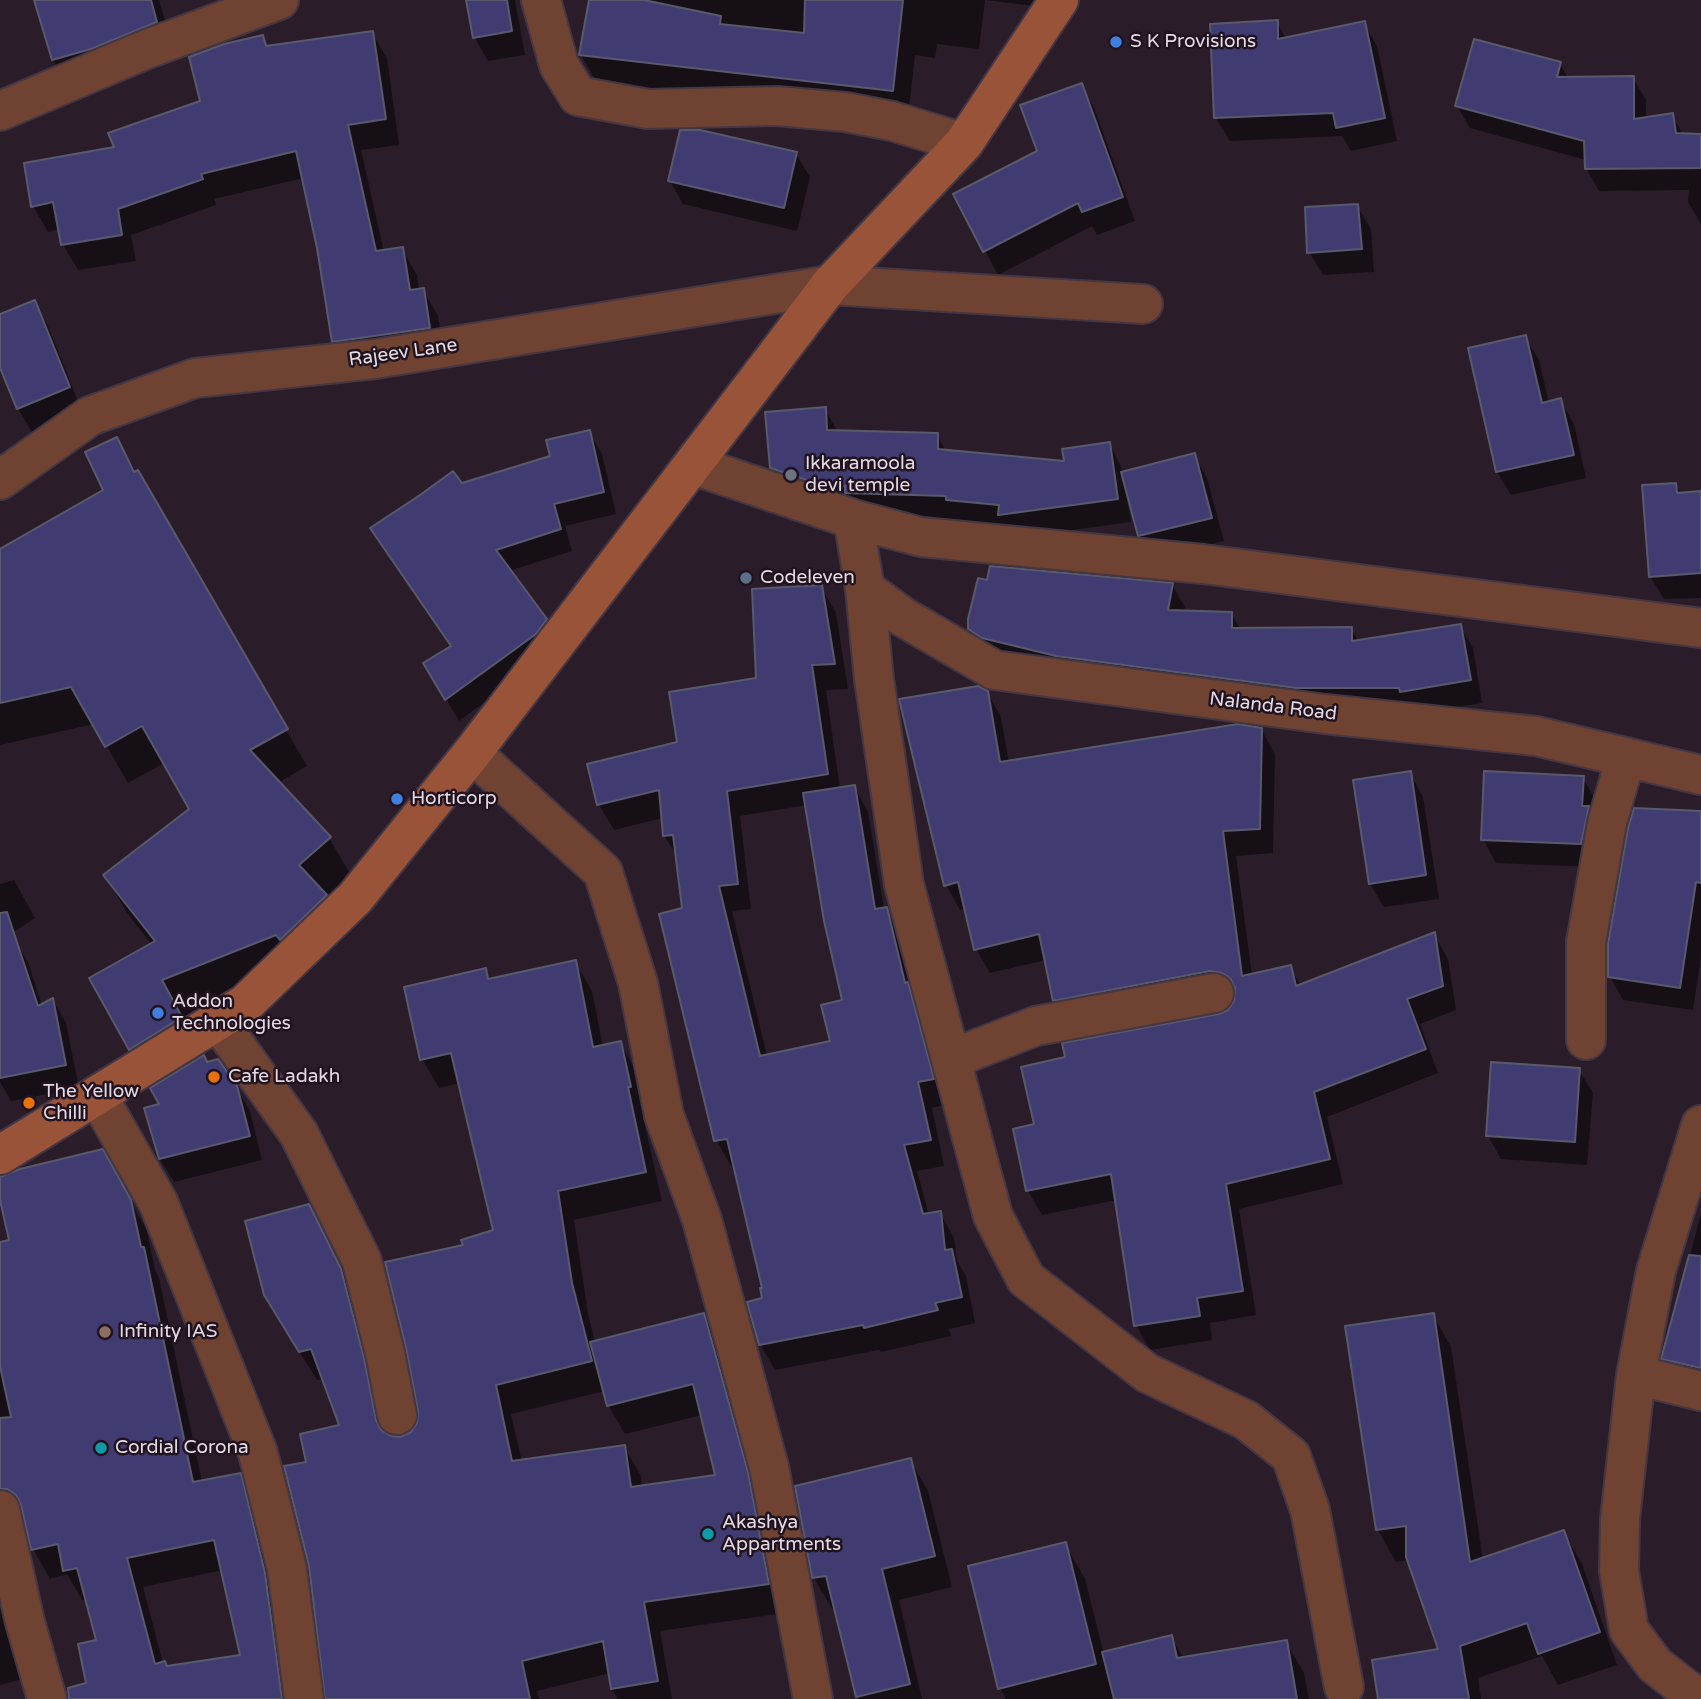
<!DOCTYPE html>
<html>
<head>
<meta charset="utf-8">
<style>
	body { margin:0 }
	canvas { display:block; background:#2a1c29 }
</style>
</head>
<body>
<canvas width="1701" height="1699"></canvas>
<script>
const c = document.querySelector('canvas').getContext('2d');
c.lineJoin = 'round';
function fill(path, color) {
  c.fillStyle = color;
  c.fill(path, 'evenodd');
}
function toPath(rows) {
  const path = new Path2D();
  for (const r of rows) {
    path.moveTo(r[0], r[1]);
    for (let i = 2; i < r.length; i += 2) path.lineTo(r[i], r[i + 1]);
  }
  return path;
}
function trace(path, color, width, dash) {
  c.strokeStyle = color;
  c.lineWidth = width;
  c.lineCap = dash ? 'butt' : 'round';
  c.setLineDash(dash || []);
  c.stroke(path);
}
function write(font, color, halo, rows, align = 'center') {
  c.font = font + ' "Varela Round",sans-serif';
  c.lineWidth = 5;
  c.setLineDash([]);
  c.textBaseline = 'middle';
  c.strokeStyle = halo;
  c.fillStyle = color;
  for (const [text, x, y, turn = 0] of rows) {
    c.save();
    c.translate(x, y);
    c.rotate((+turn || 0) * Math.PI / 180);
    c.textAlign = isNaN(turn) ? turn : align;
    if (halo) c.strokeText(text, 0, 0);
    c.fillText(text, 0, 0);
    c.restore();
  }
}
fill(toPath([
	[36,0,159,0,176,57,73,94,53,60],
	[468,0,515,0,525,55,488,61,475,38],
	[591,0,1043,0,1042,7,985,0,979,49,937,44,935,58,915,55,908,118,597,83,581,55],
	[1277,22,1286,39,1364,23,1377,46,1397,141,1351,151,1342,136,1230,141,1216,118],
	[372,33,387,58,399,145,361,150,384,252,402,249,417,275,419,291,423,290,438,316,444,353,349,367,334,341,319,247,304,178,214,199,216,205,131,235,136,261,78,270,63,245,60,229,48,232,33,206,116,149,202,102,262,37,269,48],
	[1560,64,1568,78,1633,78,1646,100,1646,119,1672,115,1683,135,1701,136,1701,224,1688,202,1689,190,1599,191,1586,168,1586,160,1470,128,1457,106],
	[1081,85,1094,108,1135,221,1097,235,1092,226,998,275,955,194,1039,152],
	[796,154,810,177,797,231,683,204,670,181],
	[1357,206,1371,229,1374,272,1323,275,1309,252],
	[34,302,48,326,82,411,32,432,18,409,0,363,0,316],
	[1525,337,1539,360,1549,403,1560,400,1574,424,1586,478,1511,495,1497,472,1470,350],
	[825,409,838,432,937,435,946,451,1066,463,1110,444,1124,473,1194,455,1207,478,1224,541,1153,558,1139,535,1130,497,1127,498,1131,522,1013,538,961,523,958,519,861,516,785,491,772,467],
	[589,432,602,454,616,514,565,526,572,551,509,571,545,620,558,642,548,656,459,721,425,663,451,648,372,529,461,486,552,457],
	[117,439,307,766,278,783,329,838,351,875,326,897,347,933,303,976,298,971,182,1017,207,1064,236,1087,250,1111,262,1160,174,1182,160,1159,162,1105,131,1049,152,945,127,913,106,876,191,809,164,763,128,783,94,724,0,745,0,617,105,491],
	[1675,484,1681,494,1701,493,1701,598,1664,599,1650,576],
	[979,580,989,582,1172,585,1185,607,1184,612,1231,613,1240,629,1351,629,1359,642,1460,626,1473,648,1482,703,1415,714,980,651,967,628],
	[821,587,836,613,848,689,826,690,840,789,854,786,868,812,884,909,901,934,947,1104,932,1108,944,1166,917,1171,929,1215,940,1213,954,1238,957,1261,966,1276,975,1323,949,1329,951,1336,881,1352,879,1350,775,1370,760,1344,764,1289,735,1165,731,1166,716,1140,678,858,664,835,663,818,614,830,599,805,589,765,679,743,758,680],
	[807,805,844,1001,832,1042,767,1056,732,911,751,909,740,816],
	[987,692,1001,717,1009,763,1261,729,1275,754,1273,853,1236,856,1252,975,1290,967,1301,986,1434,934,1448,959,1456,1010,1420,1024,1438,1073,1327,1117,1343,1184,1239,1209,1256,1315,1210,1323,1212,1340,1150,1350,1136,1325,1117,1200,1042,1215,1028,1191,1015,1130,1036,1126,1229,1011,1236,997,1225,996,1069,1025,1055,1000,1046,960,990,973,976,949,966,908,960,910,946,885],
	[1410,773,1423,797,1439,899,1384,907,1370,884,1355,781],
	[1583,778,1596,801,1594,867,1496,863,1483,839],
	[1701,812,1701,956,1693,1010,1623,1000,1610,977],
	[14,880,35,918,0,941,0,884],
	[14,939,28,962,42,1006,53,1000,66,1023,79,1088,11,1101,0,1082,0,944],
	[575,962,592,991,603,1047,620,1043,637,1072,647,1116,643,1117,662,1201,574,1220,588,1314,595,1342,704,1315,720,1344,784,1613,660,1631,672,1699,618,1699,612,1689,610,1673,537,1691,539,1699,327,1699,308,1464,341,1427,324,1379,317,1380,283,1326,308,1206,357,1300,389,1437,401,1438,412,1433,419,1423,465,1247,495,1231,460,1083,439,1088,422,1059,485,970,491,980],
	[605,1391,608,1405,625,1434,702,1415,717,1477,642,1487,641,1476,624,1447,522,1462,511,1414],
	[1579,1070,1593,1093,1587,1165,1501,1159,1488,1136],
	[102,1151,147,1231,155,1270,159,1278,202,1482,240,1475,256,1504,294,1699,87,1699,99,1641,87,1599,82,1600,67,1574,50,1579,33,1549,24,1518,13,1517,0,1525,0,1244,12,1242,0,1192,0,1178],
	[223,1570,242,1656,167,1668,163,1663,143,1587],
	[1701,1214,1701,1406,1689,1403,1663,1358],
	[1433,1315,1451,1347,1483,1560,1563,1532,1582,1564,1617,1665,1558,1685,1542,1656,1478,1678,1481,1699,1380,1699,1440,1651,1409,1560,1396,1562,1378,1530,1347,1327],
	[910,1460,928,1491,952,1587,899,1600,922,1699,859,1699,836,1608,832,1609,814,1578],
	[1065,1544,1085,1579,1104,1654,1171,1637,1184,1659,1286,1642,1304,1673,1309,1699,1006,1699,1000,1688],
	[0,1571,23,1679,0,1685]
]), '#0007');
const building = toPath([
	[34,0,151,0,157,22,91,49,52,60,34,0],
	[466,0,507,0,512,31,473,38,466,0],
	[589,0,644,0,721,16,720,24,804,33,805,0,903,0,893,91,579,55,589,0],
	[1278,20,1278,39,1365,21,1385,118,1336,128,1333,113,1214,118,1210,24,1278,20],
	[373,31,386,119,348,125,376,251,403,247,410,290,424,288,430,328,332,342,317,248,296,151,201,174,203,179,118,209,122,235,61,245,53,202,31,207,24,163,114,147,108,133,200,101,189,57,224,44,263,35,266,46,373,31],
	[1474,39,1561,62,1557,77,1634,76,1634,119,1673,113,1676,133,1701,134,1701,168,1585,169,1584,141,1455,106,1474,39],
	[1082,83,1123,197,1082,212,1078,203,983,252,953,194,1037,151,1020,105,1082,83],
	[680,130,700,130,797,152,784,208,668,181,680,130],
	[1358,204,1362,249,1307,253,1305,207,1358,204],
	[35,300,70,387,17,409,0,368,0,314,35,300],
	[1526,335,1542,403,1561,398,1574,455,1496,472,1468,348,1526,335],
	[826,407,827,430,938,433,938,449,1064,461,1062,449,1110,442,1118,499,998,515,999,505,946,500,946,496,845,493,845,486,827,487,770,468,765,412,826,407],
	[590,430,604,492,554,504,561,529,496,550,547,619,536,634,445,700,423,663,451,646,370,528,420,495,453,471,462,483,550,456,546,440,590,430],
	[117,437,134,472,138,470,288,729,250,750,331,837,299,865,327,895,280,940,276,935,162,980,182,1017,129,1050,89,978,155,941,103,875,189,809,142,726,105,747,71,687,0,703,0,549,103,490,85,452,117,437],
	[1195,453,1212,518,1138,536,1121,472,1195,453],
	[1676,483,1677,493,1701,491,1701,573,1649,577,1642,485,1676,483],
	[990,566,1173,583,1168,610,1232,612,1232,628,1352,627,1352,641,1461,624,1471,680,1400,692,1399,688,1296,688,1056,656,982,638,968,629,968,619,978,578,987,580,990,566],
	[822,585,835,664,812,665,828,774,727,791,738,884,719,886,760,1056,830,1041,821,1005,842,1000,824,921,803,793,855,785,875,909,887,907,905,983,908,982,934,1079,918,1082,931,1140,904,1145,923,1214,941,1211,945,1250,952,1249,962,1297,935,1303,938,1310,864,1328,863,1325,759,1345,747,1302,762,1298,760,1288,762,1288,727,1139,714,1141,659,914,682,908,673,835,663,836,659,790,597,805,587,764,677,742,669,692,756,678,752,589,822,585],
	[978,686,988,691,1000,762,1238,724,1262,728,1260,829,1223,831,1242,976,1291,965,1296,986,1435,932,1443,986,1407,999,1426,1049,1314,1092,1330,1159,1226,1184,1243,1291,1197,1298,1200,1316,1134,1326,1111,1174,1026,1191,1013,1129,1034,1124,1021,1067,1065,1057,1062,1043,1219,1014,1228,1010,1234,1001,1235,988,1230,978,1222,973,1210,971,1053,1001,1039,934,974,950,958,882,944,886,899,699,978,686],
	[1411,771,1426,875,1369,884,1353,780,1411,771],
	[1484,771,1584,776,1582,806,1589,806,1581,844,1481,840,1484,771],
	[1634,808,1701,811,1701,883,1696,882,1680,988,1608,977,1608,944,1628,828,1634,808],
	[7,912,38,1006,53,998,66,1065,0,1078,0,913,7,912],
	[576,960,593,1047,621,1041,631,1087,628,1087,646,1172,558,1191,572,1283,592,1361,496,1385,512,1461,625,1445,631,1487,715,1475,693,1384,607,1406,590,1342,704,1313,748,1472,769,1584,644,1602,658,1681,611,1689,603,1641,522,1661,530,1699,325,1699,309,1566,284,1466,306,1462,300,1434,339,1425,311,1349,299,1352,264,1295,245,1221,309,1204,341,1269,364,1358,376,1420,381,1430,391,1436,400,1437,411,1432,417,1423,418,1411,406,1348,385,1262,463,1245,461,1240,493,1230,451,1053,420,1060,404,987,486,968,488,979,576,960],
	[204,1055,207,1062,218,1059,237,1086,250,1136,159,1159,144,1108,159,1104,150,1088,204,1055],
	[1491,1062,1580,1068,1575,1142,1486,1136,1491,1062],
	[103,1149,131,1200,141,1247,144,1247,193,1482,241,1473,265,1573,282,1699,69,1699,68,1688,86,1683,78,1644,96,1640,77,1568,63,1571,58,1544,31,1550,21,1505,16,1495,7,1489,0,1489,0,1418,11,1417,0,1366,0,1242,9,1240,0,1200,0,1177,20,1169,103,1149],
	[214,1540,240,1655,167,1666,165,1661,155,1664,127,1558,214,1540],
	[1689,1255,1701,1256,1701,1368,1661,1359,1689,1255],
	[1434,1313,1470,1562,1564,1530,1600,1632,1538,1654,1527,1623,1460,1646,1469,1699,1378,1699,1372,1660,1438,1649,1406,1557,1406,1526,1376,1530,1345,1326,1434,1313],
	[911,1458,935,1556,882,1569,910,1684,856,1697,826,1576,812,1578,795,1486,911,1458],
	[1066,1542,1096,1664,998,1689,968,1566,1066,1542],
	[1172,1635,1177,1658,1287,1640,1297,1699,1114,1699,1102,1652,1172,1635]
]);
fill(building, '#403c72');
trace(building, '#59596d', 2);
const street = toPath([
	[541,0,559,65,578,96,648,109,777,106,845,112,892,121,964,143],
	[0,111,147,49,279,0],
	[693,465,853,519,921,537,1203,564,1701,628],
	[0,480,90,416,195,378,375,359,830,285,1143,304],
	[853,519,865,589,874,679,904,884,993,1216,1026,1279,1147,1373,1246,1420,1291,1456,1310,1510,1344,1687],
	[865,589,903,617,994,670,1325,714,1536,736,1701,775],
	[472,753,603,872,638,983,664,1115,702,1220,769,1467,813,1699],
	[218,1021,299,1134,362,1261,385,1353,397,1415],
	[1586,1040,1586,942,1607,823,1626,757],
	[951,1059,1036,1026,1214,993],
	[97,1095,159,1204,258,1453,287,1569,304,1699],
	[1636,1375,1701,1391],
	[0,1510,25,1622,47,1699],
	[1699,1699,1655,1665,1629,1630,1619,1571,1620,1519,1636,1375,1656,1271,1701,1125]
]);
const secondary = toPath([
	[0,1155,245,1004,355,898,472,753,830,285,964,143,1059,0]
]);
trace(street, '#443743', 42);
trace(secondary, '#443743', 42);
trace(street, '#6f4232', 38);
trace(secondary, '#995339', 38);
for (const [x, y, r, color] of [
	[1116,42,7,"#3f7fe0"],
	[791,475,7,"#6b7280"],
	[746,578,7,"#5c6f8a"],
	[397,799,7,"#3f7fe0"],
	[158,1013,7,"#3f7fe0"],
	[214,1077,7,"#e8710a"],
	[29,1103,7,"#e8710a"],
	[105,1332,7,"#8d6e63"],
	[101,1448,7,"#0f9aa8"],
	[708,1534,7,"#0f9aa8"]
]) {
  const dot = new Path2D();
  dot.arc(x, y, r, 0, 2 * Math.PI);
  c.fillStyle = color;
  c.fill(dot);
  trace(dot, '#20131f', 2.5);
}
write('19px', '#e4dae3', '#20131f', [
	["S K Provisions",1130,42],
	["Ikkaramoola",805,464],
	["devi temple",805,486],
	["Codeleven",760,578],
	["Horticorp",411,799],
	["Addon",172,1002],
	["Technologies",172,1024],
	["Cafe Ladakh",228,1077],
	["The Yellow",43,1092],
	["Chilli",43,1114],
	["Infinity IAS",119,1332],
	["Cordial Corona",115,1448],
	["Akashya",722,1523],
	["Appartments",722,1545]
], 'left');
write('19px', '#e4dae3', '#20131f', [
	["Rajeev Lane",403,353,-8],
	["Nalanda Road",1273,707,7]
]);
</script>
</body>
</html>
